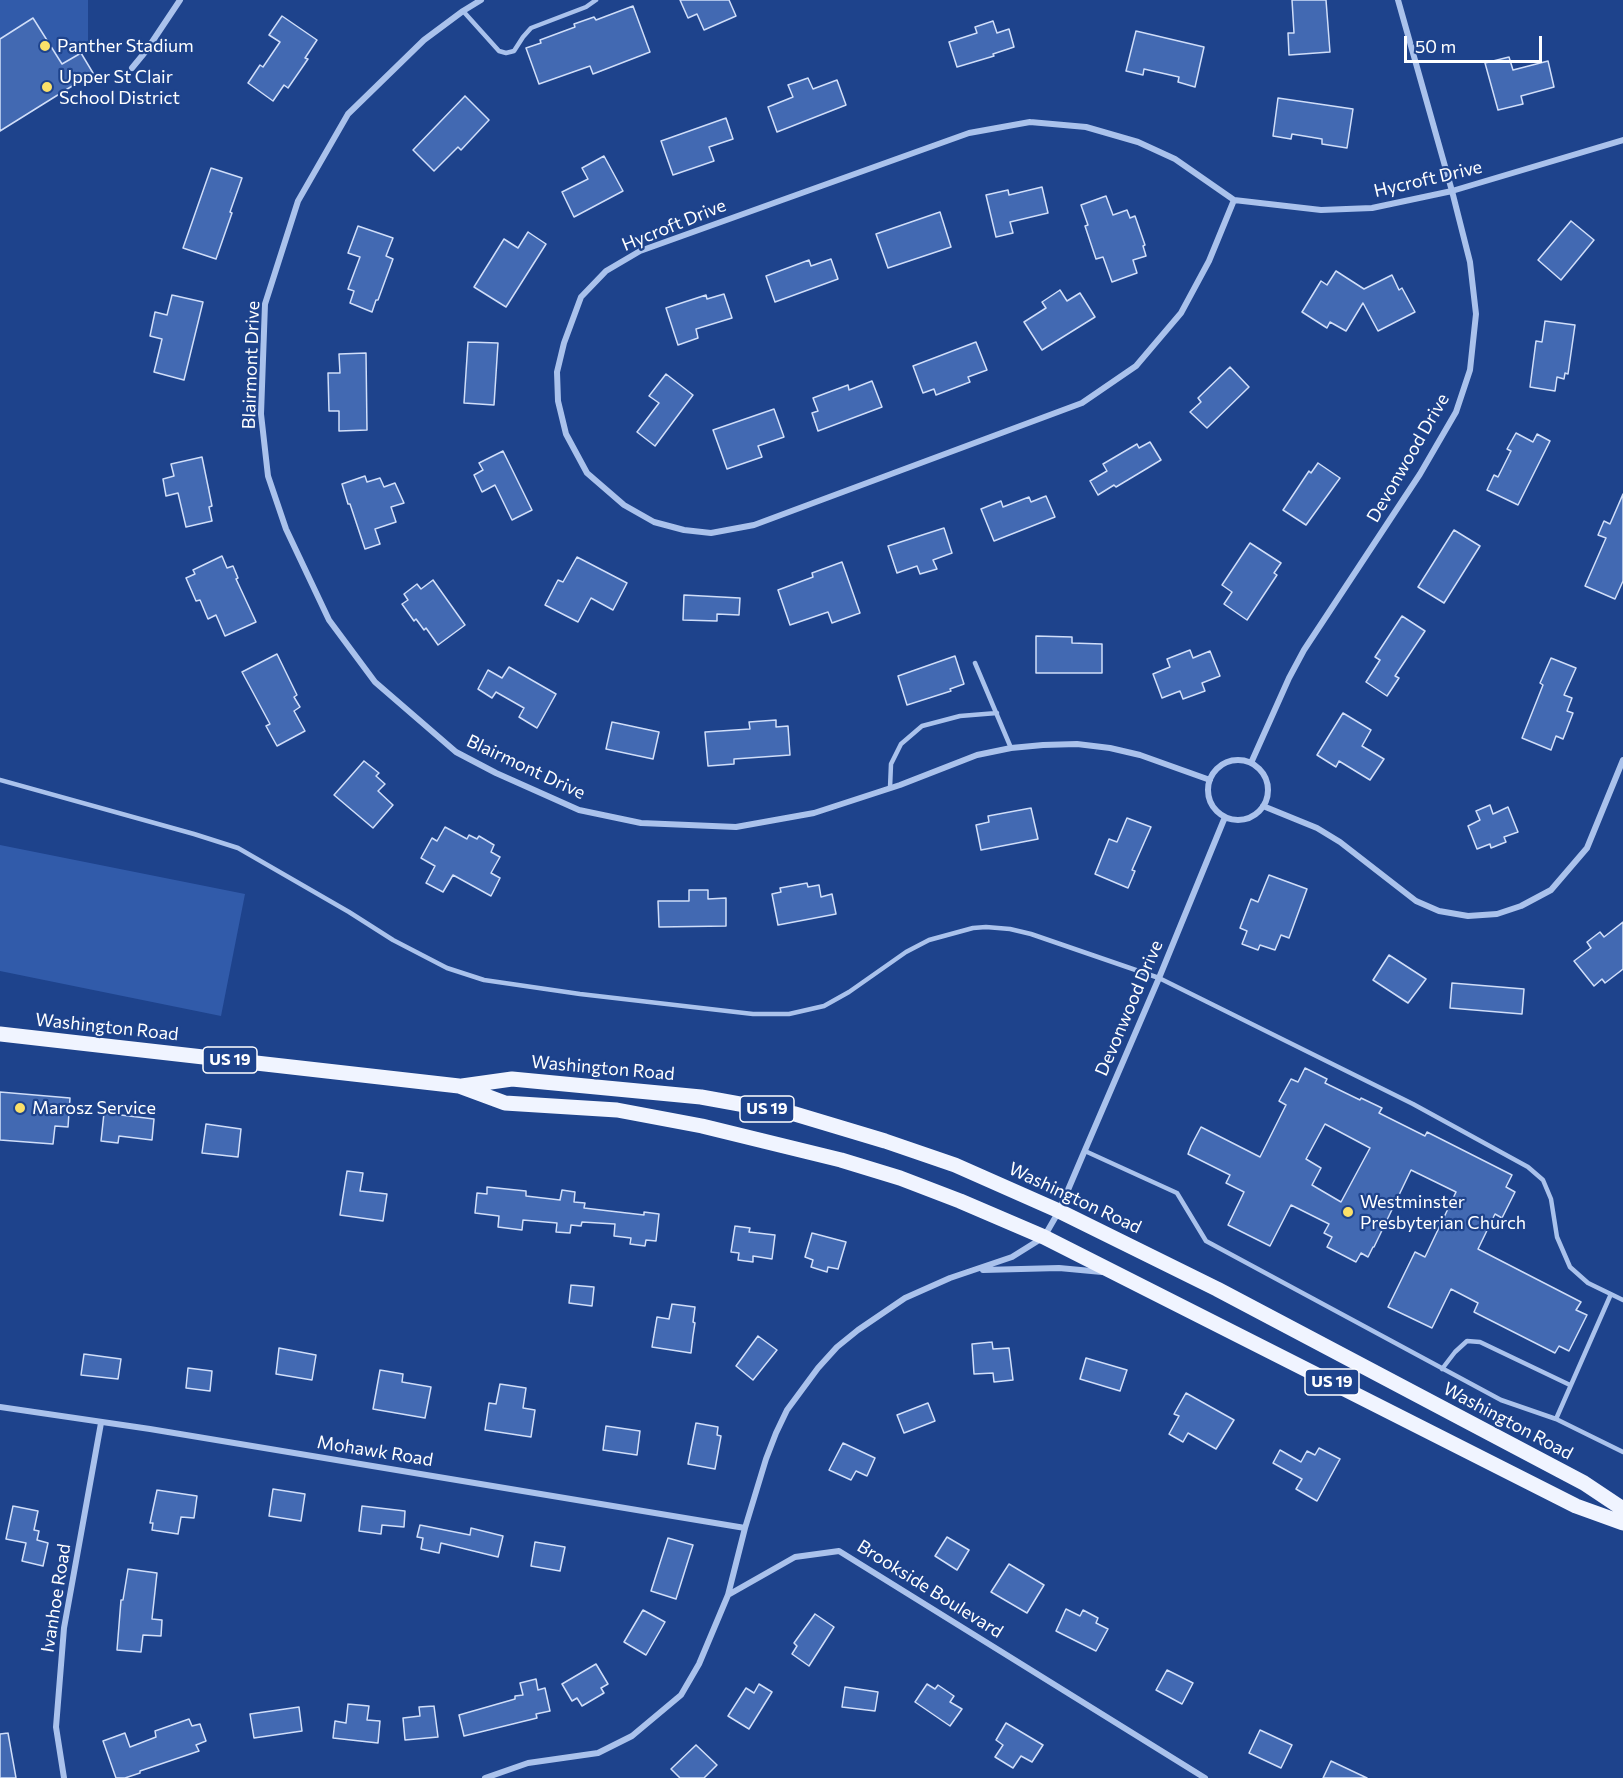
<!DOCTYPE html>
<html>
<head>
<meta charset="utf-8">
<style>
	body { margin:0 }
	#map { position:relative; width:1623px; height:1778px; overflow:hidden; background:#1e438c; font-family:Commissioner,sans-serif }
	canvas { display:block }
	.scale { position:absolute; left:1404px; top:36px; width:138px; height:27px; box-sizing:border-box; border:3px solid #fff; border-top:0; padding-left:8px; font-size:18px; line-height:21px; white-space:nowrap; color:#fff; -webkit-text-stroke:4px #1e438c; paint-order:stroke }
</style>
</head>
<body>
<div id="map">
<canvas width="1623" height="1778"></canvas>
<div class="scale">50 m</div>
</div>
<script>
const c = document.querySelector('canvas').getContext('2d');
c.lineJoin = 'round';
function fill(path, color) {
  c.fillStyle = color;
  c.fill(path, 'evenodd');
}
function toPath(rows) {
  const path = new Path2D();
  for (const r of rows) {
    if (r.length === 3) {
      path.moveTo(r[0] + r[2], r[1]);
      path.arc(r[0], r[1], r[2], 0, 2 * Math.PI);
      continue;
    }
    path.moveTo(r[0], r[1]);
    for (let i = 2; i < r.length; i += 2) path.lineTo(r[i], r[i + 1]);
  }
  return path;
}
function trace(path, color, width, dash) {
  c.strokeStyle = color;
  c.lineWidth = width;
  c.lineCap = dash ? 'butt' : 'round';
  c.setLineDash(dash || []);
  c.stroke(path);
}
function write(font, color, halo, rows, align = 'center') {
  c.font = font + ' Commissioner,sans-serif';
  c.lineWidth = 4.5;
  c.setLineDash([]);
  c.textBaseline = 'middle';
  c.strokeStyle = halo;
  c.fillStyle = color;
  for (const [text, x, y, turn = 0] of rows) {
    c.save();
    c.translate(x, y);
    c.rotate((+turn || 0) * Math.PI / 180);
    c.textAlign = isNaN(turn) ? turn : align;
    if (halo) c.strokeText(text, 0, 0);
    c.fillText(text, 0, 0);
    c.restore();
  }
}
fill(toPath([
	[0,0,88,0,88,40,91,40,91,51,81,53,0,101],
	[0,845,245,894,221,1016,0,971]
]), '#315baa');
const building = toPath([
	[680,0,729,0,736,16,704,30,697,14,688,18,680,0],
	[1292,0,1326,0,1330,52,1289,55,1288,33,1294,33,1292,0],
	[633,6,650,52,593,74,590,66,539,84,526,48,541,43,540,40,575,27,574,24,594,17,596,20,633,6],
	[282,16,317,40,305,58,308,59,288,88,284,85,273,101,248,83,260,65,263,67,280,42,269,35,282,16],
	[33,18,62,64,81,53,93,73,0,131,0,39,33,18],
	[993,21,997,33,1009,29,1014,47,993,54,994,56,957,67,949,42,977,33,975,27,993,21],
	[1136,31,1204,47,1195,87,1178,82,1179,77,1144,69,1143,75,1126,71,1136,31],
	[1509,57,1513,70,1548,61,1554,87,1521,96,1523,104,1498,110,1485,63,1509,57],
	[808,78,813,89,837,80,846,105,777,132,768,107,793,97,788,85,808,78],
	[465,96,489,120,461,150,458,147,434,171,413,150,465,96],
	[1278,98,1353,109,1347,148,1322,144,1322,139,1292,134,1291,139,1273,136,1278,98],
	[726,118,733,139,709,147,714,161,673,175,661,141,726,118],
	[604,156,623,191,574,217,562,192,588,179,582,168,604,156],
	[211,168,242,178,230,212,232,213,216,259,183,248,211,168],
	[1042,187,1048,213,1010,222,1013,233,996,237,986,195,1008,190,1009,195,1042,187],
	[1106,196,1113,215,1127,210,1130,218,1135,216,1145,245,1143,246,1146,256,1133,260,1137,273,1112,282,1103,257,1096,259,1085,226,1088,225,1081,205,1106,196],
	[940,212,951,247,888,268,876,234,940,212],
	[1571,221,1594,240,1561,280,1538,260,1571,221],
	[358,226,393,238,386,256,393,259,378,300,376,300,372,312,350,303,354,291,348,289,360,257,348,253,358,226],
	[528,232,546,244,506,307,474,287,504,239,518,248,528,232],
	[831,259,838,279,775,302,766,276,809,260,811,266,831,259],
	[1336,271,1364,289,1392,275,1399,290,1402,288,1415,312,1378,331,1363,303,1346,331,1330,322,1327,328,1302,312,1321,281,1327,285,1336,271],
	[1060,290,1067,301,1080,293,1095,317,1042,350,1024,322,1046,308,1042,302,1060,290],
	[724,294,732,318,696,329,698,338,678,345,666,308,706,295,707,299,724,294],
	[172,295,203,302,184,380,154,372,162,339,150,336,155,312,167,315,172,295],
	[1545,321,1575,325,1568,374,1565,373,1564,379,1557,377,1555,391,1530,387,1536,341,1542,342,1545,321],
	[468,342,498,343,494,405,464,403,468,342],
	[976,342,987,370,968,377,970,382,936,395,934,389,923,393,913,366,976,342],
	[366,353,367,430,339,431,339,411,329,411,328,373,340,373,339,354,366,353],
	[1230,367,1249,387,1207,428,1190,412,1201,402,1198,398,1230,367],
	[666,374,693,395,655,446,637,432,659,403,649,396,666,374],
	[872,381,882,407,818,431,812,413,818,411,813,398,848,385,849,390,872,381],
	[774,409,784,437,758,446,762,457,727,469,713,430,774,409],
	[1516,433,1533,442,1537,434,1550,441,1518,505,1487,490,1494,475,1498,477,1511,451,1507,449,1516,433],
	[1150,442,1161,460,1116,487,1114,485,1098,495,1090,481,1107,471,1103,464,1137,444,1139,448,1150,442],
	[503,451,532,510,512,520,495,485,482,492,474,475,483,470,479,463,503,451],
	[202,457,212,506,209,507,212,521,186,527,178,493,166,496,163,479,174,476,171,464,202,457],
	[1318,463,1340,478,1306,525,1283,510,1309,471,1311,473,1318,463],
	[365,476,367,482,380,478,384,487,395,483,404,503,391,507,396,522,375,529,380,544,365,549,350,504,348,504,342,484,365,476],
	[1623,494,1623,581,1615,599,1585,586,1606,538,1598,535,1604,521,1610,524,1623,494],
	[1046,496,1055,517,994,541,981,509,1001,501,1003,507,1029,497,1031,502,1046,496],
	[944,528,952,553,933,560,937,569,920,574,917,566,897,573,888,546,944,528],
	[1454,530,1480,546,1444,603,1418,587,1454,530],
	[1250,543,1281,563,1274,573,1277,575,1247,620,1224,604,1232,592,1222,585,1250,543],
	[222,556,227,568,233,566,238,578,236,579,256,622,225,636,216,615,208,619,200,600,196,601,186,578,195,574,193,570,222,556],
	[577,557,627,583,613,610,591,598,578,622,545,605,558,580,563,582,577,557],
	[842,562,860,613,832,623,828,612,790,625,778,590,813,577,812,573,842,562],
	[433,580,465,625,438,645,426,628,424,630,416,619,414,621,402,604,408,600,404,594,417,584,421,589,433,580],
	[684,595,740,598,739,615,717,614,717,621,683,620,684,595],
	[1402,616,1425,631,1395,676,1399,678,1387,696,1366,682,1380,660,1375,657,1402,616],
	[1036,636,1072,637,1072,643,1102,644,1102,673,1036,673,1036,636],
	[1190,650,1193,658,1210,651,1220,676,1202,683,1205,691,1183,699,1180,691,1162,698,1153,674,1170,667,1167,659,1190,650],
	[277,654,297,695,294,697,300,707,294,711,305,731,277,746,266,726,270,724,242,672,277,654],
	[955,656,964,684,950,689,951,691,907,705,898,676,955,656],
	[1551,658,1576,668,1564,695,1572,698,1567,711,1573,713,1563,739,1556,736,1551,750,1522,738,1543,685,1540,683,1551,658],
	[509,667,556,694,537,728,519,717,524,708,496,692,492,698,478,689,488,670,502,678,509,667],
	[1343,713,1371,730,1362,746,1384,759,1370,780,1339,761,1336,767,1317,755,1343,713],
	[776,720,776,727,788,726,790,755,734,759,734,764,708,766,705,732,750,729,749,722,776,720],
	[612,722,659,732,653,759,606,749,612,722],
	[364,761,379,773,376,776,385,784,378,791,393,805,373,828,334,795,364,761],
	[1490,805,1493,814,1508,807,1518,832,1504,837,1506,842,1491,848,1490,844,1477,849,1468,826,1480,820,1476,811,1490,805],
	[1031,808,1038,839,981,850,976,825,989,822,988,816,1031,808],
	[1127,818,1151,827,1132,870,1135,871,1128,888,1095,874,1109,839,1117,842,1127,818],
	[445,827,467,839,469,835,477,839,479,836,494,845,491,852,500,857,491,873,500,878,491,896,453,875,443,892,426,883,435,866,421,858,432,838,437,841,445,827],
	[1269,875,1307,889,1289,938,1281,935,1275,950,1260,945,1258,950,1242,944,1247,931,1240,928,1251,899,1258,902,1269,875],
	[807,883,808,887,819,885,821,897,832,894,836,914,778,925,772,894,781,892,780,888,807,883],
	[689,890,708,890,708,899,726,898,726,926,659,927,658,901,689,901,689,890],
	[1623,922,1623,969,1605,983,1602,979,1594,986,1574,961,1591,948,1587,942,1600,932,1604,937,1623,922],
	[1389,955,1426,979,1408,1003,1373,980,1389,955],
	[1452,983,1524,989,1522,1014,1450,1008,1452,983],
	[1305,1068,1327,1079,1325,1083,1360,1100,1361,1098,1382,1108,1379,1113,1425,1136,1427,1132,1512,1175,1506,1187,1515,1192,1502,1218,1495,1214,1478,1249,1581,1302,1576,1310,1587,1315,1569,1351,1559,1346,1555,1353,1474,1312,1478,1303,1451,1289,1432,1328,1388,1307,1415,1252,1425,1257,1456,1192,1411,1170,1374,1247,1373,1247,1368,1257,1361,1253,1356,1262,1327,1247,1332,1237,1324,1233,1329,1224,1291,1205,1270,1246,1228,1225,1244,1192,1226,1183,1230,1175,1188,1154,1191,1146,1201,1127,1260,1157,1286,1105,1279,1101,1291,1079,1298,1082,1305,1068],
	[1325,1124,1370,1148,1341,1202,1312,1185,1321,1168,1306,1159,1325,1124],
	[0,1092,70,1098,68,1127,55,1126,53,1144,0,1140,0,1092],
	[104,1113,154,1119,152,1140,119,1136,118,1143,101,1141,104,1113],
	[206,1124,241,1129,238,1157,202,1153,206,1124],
	[347,1171,363,1173,360,1191,387,1194,383,1221,340,1215,347,1171],
	[487,1187,526,1191,526,1196,560,1200,562,1190,575,1192,574,1202,585,1203,584,1208,644,1215,644,1212,659,1214,656,1241,646,1240,645,1246,630,1244,631,1238,614,1236,615,1224,582,1222,581,1226,571,1225,570,1233,556,1232,557,1223,523,1220,522,1230,498,1227,499,1216,475,1213,477,1193,487,1194,487,1187],
	[735,1226,750,1228,749,1232,775,1235,772,1259,753,1256,753,1262,738,1260,739,1253,731,1252,735,1226],
	[812,1233,846,1242,838,1269,828,1267,827,1272,811,1267,813,1260,805,1257,812,1233],
	[571,1285,594,1287,592,1306,569,1303,571,1285],
	[672,1304,695,1307,693,1322,695,1323,693,1336,691,1353,652,1347,657,1317,669,1319,672,1304],
	[758,1336,777,1350,753,1380,736,1366,758,1336],
	[992,1342,993,1349,1009,1348,1013,1380,994,1382,993,1373,974,1374,972,1344,992,1342],
	[279,1348,316,1355,312,1380,276,1374,279,1348],
	[84,1354,121,1359,118,1379,81,1375,84,1354],
	[1086,1358,1127,1370,1120,1391,1080,1379,1086,1358],
	[188,1368,212,1371,210,1391,186,1388,188,1368],
	[380,1370,403,1374,402,1382,431,1387,425,1418,373,1409,380,1370],
	[500,1384,526,1388,523,1408,535,1410,531,1437,485,1430,489,1403,496,1404,500,1384],
	[1186,1393,1234,1420,1216,1449,1188,1433,1183,1442,1169,1434,1179,1416,1174,1414,1186,1393],
	[928,1403,935,1421,904,1433,897,1415,928,1403],
	[696,1423,718,1427,717,1435,721,1436,715,1469,688,1464,696,1423],
	[606,1426,640,1431,637,1455,603,1450,606,1426],
	[843,1443,875,1458,867,1476,856,1471,851,1480,829,1470,843,1443],
	[1319,1448,1340,1459,1317,1501,1296,1489,1302,1479,1273,1463,1280,1450,1301,1462,1307,1451,1315,1455,1319,1448],
	[273,1489,305,1494,301,1521,269,1516,273,1489],
	[157,1490,197,1496,194,1518,181,1517,178,1534,152,1530,153,1523,150,1523,157,1490],
	[13,1506,38,1511,34,1530,39,1531,37,1540,48,1543,43,1566,22,1561,26,1543,6,1539,13,1506],
	[362,1506,405,1511,404,1527,382,1525,381,1534,359,1531,362,1506],
	[420,1525,470,1535,471,1528,503,1536,498,1557,441,1543,439,1553,421,1549,423,1538,417,1537,420,1525],
	[947,1537,969,1550,957,1570,935,1556,947,1537],
	[668,1538,693,1545,676,1599,651,1591,668,1538],
	[535,1542,565,1547,560,1571,531,1566,535,1542],
	[1009,1564,1044,1585,1027,1613,991,1592,1009,1564],
	[128,1569,157,1573,152,1619,162,1620,161,1636,143,1635,141,1652,117,1650,121,1600,123,1600,128,1569],
	[1066,1609,1080,1616,1083,1610,1098,1618,1096,1623,1108,1629,1096,1651,1056,1631,1066,1609],
	[643,1610,665,1622,646,1655,624,1642,643,1610],
	[815,1614,834,1627,809,1666,792,1654,797,1646,794,1643,815,1614],
	[596,1664,608,1684,601,1688,604,1693,582,1706,577,1698,572,1701,562,1684,596,1664],
	[1167,1670,1193,1683,1182,1704,1156,1690,1167,1670],
	[536,1679,538,1690,545,1688,550,1711,536,1714,537,1718,464,1736,459,1715,515,1699,515,1696,523,1695,520,1683,536,1679],
	[759,1684,772,1692,749,1729,728,1716,746,1688,754,1693,759,1684],
	[927,1684,935,1689,938,1685,954,1696,950,1702,962,1709,950,1726,915,1702,927,1684],
	[845,1687,878,1692,875,1711,842,1707,845,1687],
	[348,1704,369,1706,367,1720,380,1721,378,1743,333,1738,335,1721,346,1723,348,1704],
	[434,1706,438,1737,405,1740,403,1718,420,1716,419,1707,434,1706],
	[299,1707,302,1731,254,1738,250,1714,299,1707],
	[189,1719,192,1726,200,1724,206,1741,196,1745,199,1751,140,1771,140,1773,125,1778,116,1778,103,1741,125,1733,130,1747,156,1737,155,1731,189,1719],
	[1006,1723,1043,1745,1032,1762,1021,1756,1013,1768,995,1757,1003,1745,996,1740,1006,1723],
	[1260,1730,1292,1745,1281,1768,1249,1753,1260,1730],
	[8,1733,16,1778,0,1778,0,1734,8,1733],
	[696,1745,717,1765,704,1778,680,1778,671,1769,696,1745],
	[1331,1761,1367,1778,1323,1778,1331,1761]
]);
fill(building, '#4269b2');
trace(building, '#d0def9', 1.5);
trace(toPath([
	[463,11,499,51,506,53,514,51,523,37,531,28,586,7,596,0],
	[975,663,1011,748],
	[0,780,194,834,238,848,349,912,393,940,447,968,484,980,580,994,753,1014,789,1014,824,1006,849,992,906,952,929,940,973,928,986,927,1010,929,1031,934,1159,978,1413,1104,1528,1167,1543,1180,1551,1199,1557,1237,1570,1267,1588,1283,1623,1300],
	[890,788,891,764,901,744,922,726,960,716,997,713],
	[1085,1151,1177,1193,1206,1241,1501,1400,1556,1419,1623,1452],
	[1442,1369,1455,1352,1467,1341,1480,1342,1570,1385],
	[1556,1419,1611,1294]
]), '#aac2ec', 4.5);
trace(toPath([
	[481,0,463,11,424,40,348,114,298,201,265,304,261,414,268,476,286,529,329,620,375,682,456,752,496,773,579,810,641,823,736,827,814,813,900,785,977,755,1011,748,1043,745,1077,744,1110,748,1140,755,1210,780],
	[132,68,146,51,180,0],
	[1030,122,1086,127,1138,142,1175,159,1234,200,1209,261,1181,313,1136,366,1082,403,754,525,711,533,684,530,654,522,624,505,587,473,566,434,558,401,557,372,564,343,581,297,606,271,640,251,969,133,1030,122],
	[1234,200,1321,210,1372,208,1452,191,1623,140],
	[1238,790,30],
	[1251,763,1289,678,1304,650,1420,474,1456,412,1470,370,1476,314,1470,262,1452,191,1398,0],
	[1263,806,1317,828,1340,842,1416,901,1439,911,1468,916,1497,914,1521,906,1551,890,1587,848,1623,760],
	[983,1270,1059,1268,1102,1272],
	[0,1407,150,1429,745,1528],
	[728,1595,795,1557,839,1551,1205,1778],
	[64,1778,56,1727,64,1628,101,1423],
	[485,1778,528,1763,598,1753,632,1736,681,1695,699,1664,728,1595,745,1528,766,1459,776,1433,787,1410,818,1368,837,1347,858,1330,905,1298,950,1278,1012,1257,1044,1237,1059,1211,1082,1157,1159,978,1225,817]
]), '#aac2ec', 6);
trace(toPath([
	[0,1034,459,1086,505,1103,617,1110,702,1126,841,1160,900,1178,960,1201,1044,1237,1576,1506,1623,1523],
	[462,1086,512,1079,701,1097,795,1114,885,1141,955,1165,1059,1211,1217,1289,1584,1483,1623,1509]
]), '#f0f4ff', 15);
for (const [x, y, r, color] of [
	[45,46,6,"#fbe069"],
	[47,87,6,"#fbe069"],
	[20,1108,6,"#fbe069"],
	[1348,1212,6,"#fbe069"]
]) {
  const dot = new Path2D();
  dot.arc(x, y, r, 0, 2 * Math.PI);
  c.fillStyle = color;
  c.fill(dot);
  trace(dot, '#1e438c', 2);
}
for (const [x, y, w] of [
	[230,1060,54],
	[767,1109,54],
	[1332,1382,54]
]) {
  const box = new Path2D();
  box.roundRect(x - w / 2, y - 13, w, 26, 4.5);
  c.fillStyle = '#1e438c';
  c.fill(box);
  trace(box, '#fff', 1.5);
}
write('bold 16px', '#fff', null, [
	["US 19",230,1060],
	["US 19",767,1109],
	["US 19",1332,1382]
]);
write('18px', '#fff', '#1e438c', [
	["Panther Stadium",57,46],
	["Upper St Clair",59,77],
	["School District",59,98],
	["Marosz Service",32,1108],
	["Westminster",1360,1202],
	["Presbyterian Church",1360,1223]
], 'left');
write('18px', '#fff', '#1e438c', [
	["Hycroft Drive",1428,179,-13],
	["Hycroft Drive",674,225,-22],
	["Blairmont Drive",251,365,-88],
	["Devonwood Drive",1408,458,-60],
	["Blairmont Drive",526,767,25],
	["Devonwood Drive",1129,1008,-67],
	["Washington Road",107,1027,6],
	["Washington Road",603,1068,5],
	["Washington Road",1075,1198,25],
	["Washington Road",1508,1421,28],
	["Mohawk Road",375,1451,9],
	["Brookside Boulevard",930,1589,32],
	["Ivanhoe Road",56,1598,-81]
]);
</script>
</body>
</html>
